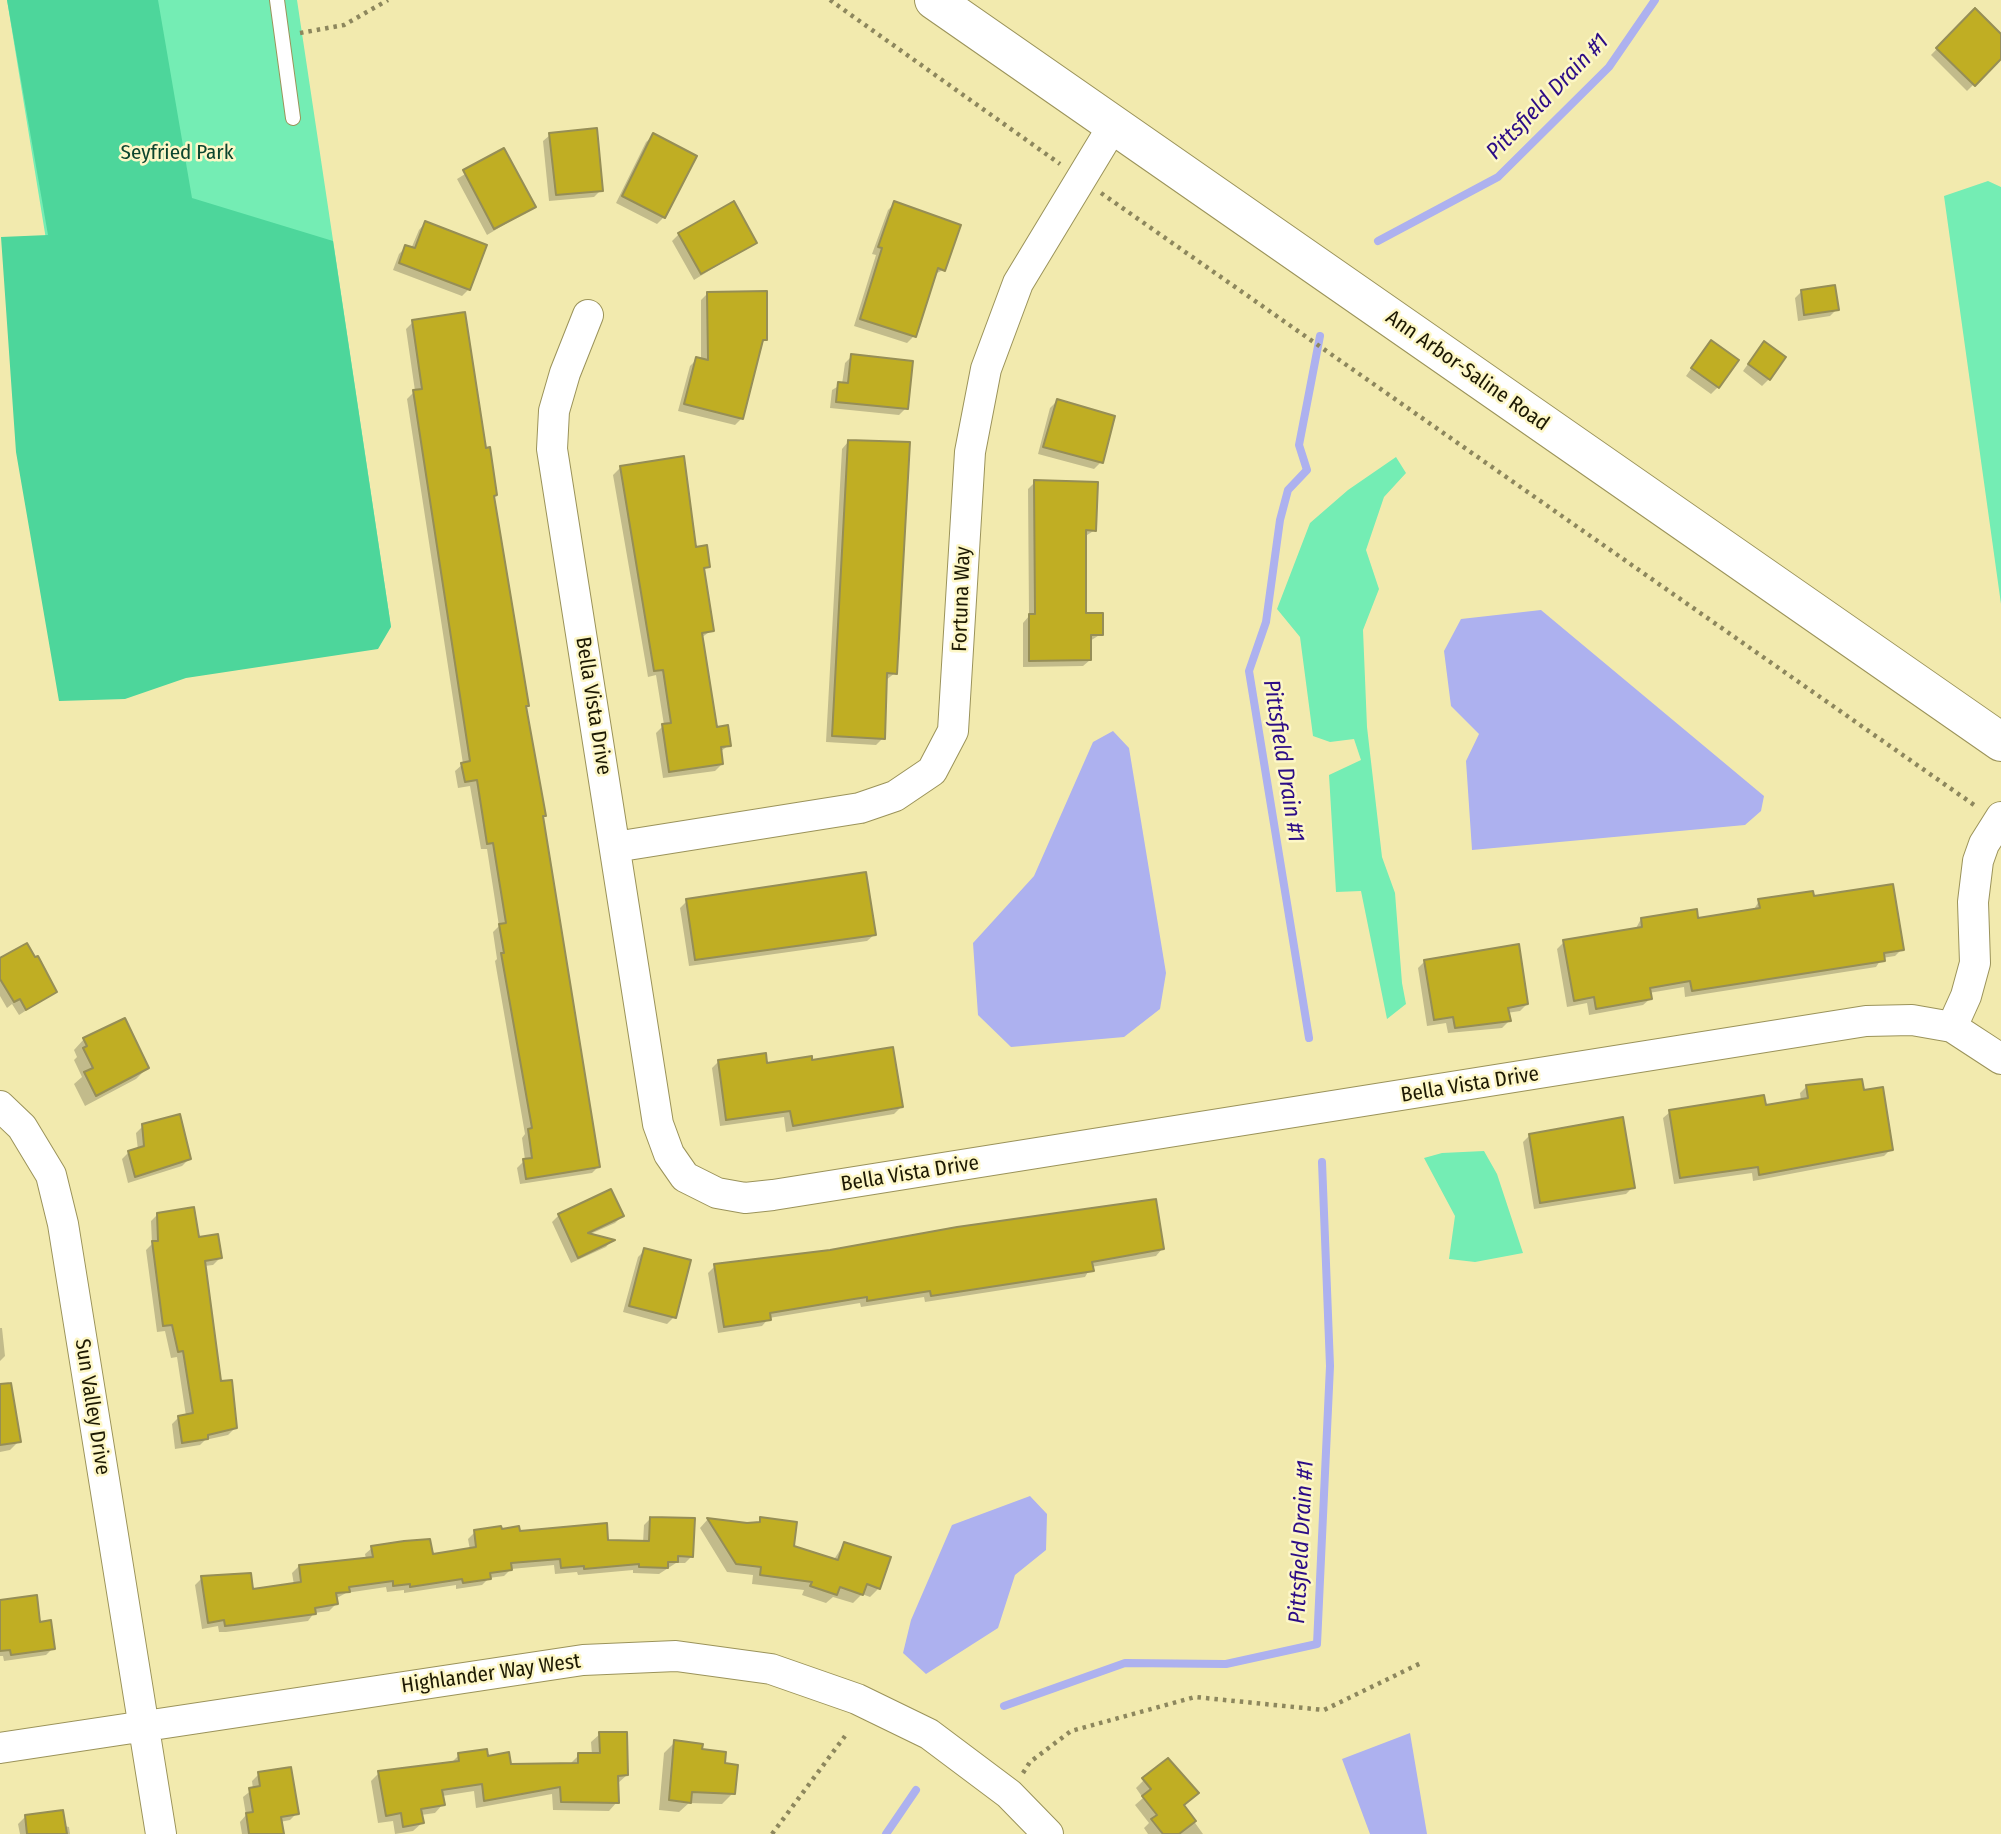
<!DOCTYPE html>
<html>
<head>
<meta charset="utf-8">
<style>
	body { margin:0 }
	canvas { display:block; background:#f2eaae }
</style>
</head>
<body>
<canvas width="2001" height="1834"></canvas>
<script>
const c = document.querySelector('canvas').getContext('2d');
c.lineJoin = 'round';
function fill(path, color) {
  c.fillStyle = color;
  c.fill(path, 'evenodd');
}
function toPath(rows) {
  const path = new Path2D();
  for (const r of rows) {
    path.moveTo(r[0], r[1]);
    for (let i = 2; i < r.length; i += 2) path.lineTo(r[i], r[i + 1]);
  }
  return path;
}
function trace(path, color, width, dash) {
  c.strokeStyle = color;
  c.lineWidth = width;
  c.lineCap = dash ? 'butt' : 'round';
  c.setLineDash(dash || []);
  c.stroke(path);
}
function write(font, color, halo, rows, align = 'center') {
  c.font = font + ' "Fira Sans Condensed",sans-serif';
  c.lineWidth = 5;
  c.setLineDash([]);
  c.textBaseline = 'middle';
  c.strokeStyle = halo;
  c.fillStyle = color;
  for (const [text, x, y, turn = 0] of rows) {
    c.save();
    c.translate(x, y);
    c.rotate((+turn || 0) * Math.PI / 180);
    c.textAlign = isNaN(turn) ? turn : align;
    if (halo) c.strokeText(text, 0, 0);
    c.fillText(text, 0, 0);
    c.restore();
  }
}
fill(toPath([
	[7,0,297,0,391,627,116,669],
	[1988,181,2001,187,2001,604,1944,196],
	[1396,457,1406,473,1384,497,1366,550,1379,589,1363,630,1367,727,1382,857,1395,893,1402,983,1406,1004,1387,1019,1361,891,1336,892,1329,775,1361,760,1354,739,1330,742,1313,736,1300,637,1277,609,1310,523,1348,490],
	[1484,1151,1497,1174,1523,1253,1475,1262,1449,1259,1455,1216,1424,1158,1442,1153]
]), '#74edb4');
fill(toPath([
	[7,0,158,0,192,198,333,241,391,627,378,649,186,678,125,699,59,701,16,452,1,237,48,235]
]), '#4dd69b');
fill(toPath([
	[1541,610,1764,796,1761,811,1745,825,1472,850,1466,761,1479,734,1451,706,1444,651,1461,619],
	[1113,731,1129,748,1166,973,1160,1009,1124,1037,1011,1047,978,1015,973,943,1034,876,1093,742],
	[1030,1496,1047,1514,1046,1550,1015,1575,998,1628,926,1674,903,1653,911,1620,952,1525],
	[1410,1733,1427,1834,1370,1834,1342,1759]
]), '#adb1ef');
fill(toPath([
	[1967,18,2001,37,2001,57,1967,91,1931,55],
	[550,135,601,190,594,197,549,201,543,141],
	[653,136,664,217,657,224,616,203,646,142],
	[504,150,534,207,487,235,457,179],
	[895,203,943,270,933,275,914,336,907,343,854,326,876,255,872,254,888,210],
	[425,223,469,289,462,296,393,270,399,254,406,247,411,249,419,230],
	[679,234,754,243,694,280,672,241],
	[1802,291,1837,309,1830,316,1798,321,1795,298],
	[708,293,766,339,760,345,742,418,735,425,678,411,690,366,697,359,701,360,701,300],
	[413,322,485,450,495,495,492,498,527,705,525,708,544,815,541,818,598,1167,592,1173,520,1184,517,1168,525,1160,522,1138,525,1134,495,961,497,959,493,932,499,926,487,849,481,849,470,786,458,788,455,771,463,764,407,399,415,391,406,329],
	[1705,349,1718,387,1711,394,1686,376],
	[1758,350,1769,379,1762,386,1743,371],
	[852,356,906,408,899,415,830,408,832,390,842,384,845,363],
	[1057,401,1101,462,1094,469,1038,454,1050,408],
	[848,442,895,673,886,680,883,738,876,745,826,742,842,449],
	[620,468,708,566,703,571,712,630,701,638,716,729,729,745,720,752,722,764,715,771,663,778,656,733,664,725,656,675,648,677,613,475],
	[1035,482,1095,530,1084,537,1085,615,1101,634,1090,641,1090,660,1083,666,1023,667,1023,623,1029,616,1028,489],
	[1813,898,1902,949,1895,956,1882,958,1876,967,1685,997,1684,987,1649,993,1650,999,1643,1005,1589,1015,1587,1003,1567,1007,1557,949,1564,942,1635,930,1641,919,1697,920,1753,911,1759,901],
	[687,901,874,935,867,941,689,966,680,908],
	[0,960,55,992,19,1015,12,1004,7,1008,0,996],
	[1425,961,1527,1004,1520,1011,1507,1013,1509,1021,1502,1028,1448,1033,1446,1023,1427,1026,1418,968],
	[84,1039,147,1068,136,1079,85,1106,74,1084,82,1077,74,1060,77,1057,74,1050],
	[719,1061,766,1065,811,1062,901,1107,894,1114,786,1132,784,1117,720,1126,712,1068],
	[1807,1086,1862,1092,1891,1149,1884,1156,1753,1181,1752,1173,1674,1184,1663,1118,1670,1112,1764,1107,1801,1101,1800,1093],
	[143,1126,189,1159,182,1166,128,1183,122,1159,129,1152,138,1150,136,1133],
	[1530,1135,1633,1187,1626,1194,1534,1209,1523,1142],
	[158,1214,198,1239,220,1258,213,1265,204,1266,220,1383,235,1428,228,1435,205,1440,200,1445,175,1449,172,1424,179,1417,186,1416,177,1357,171,1358,165,1331,157,1332,146,1250,152,1244,151,1221],
	[559,1215,622,1216,615,1223,588,1235,611,1241,606,1247,571,1263,552,1222],
	[1162,1249,1156,1256,1091,1267,1085,1277,925,1302,924,1297,861,1307,860,1303,769,1318,762,1326,718,1333,708,1273,715,1266],
	[645,1250,674,1317,667,1324,623,1312,638,1257],
	[0,1328,2,1328,5,1356,0,1361],
	[0,1417,19,1441,10,1450,0,1452],
	[651,1518,692,1556,685,1563,676,1563,659,1574,633,1573,633,1570,578,1575,577,1572,555,1574,554,1565,511,1569,504,1576,489,1578,482,1585,456,1589,456,1585,404,1593,404,1590,387,1592,386,1587,346,1593,335,1599,336,1604,329,1611,314,1613,308,1621,226,1632,219,1632,218,1626,202,1629,195,1585,202,1578,252,1591,294,1585,292,1573,299,1566,366,1559,365,1554,372,1548,431,1556,470,1550,468,1539,475,1532,500,1531,643,1543,644,1525],
	[708,1519,747,1524,756,1524,761,1519,792,1547,833,1561,844,1544,879,1588,870,1597,862,1594,853,1603,833,1597,826,1603,802,1595,804,1590,752,1584,753,1575,727,1572,700,1528],
	[0,1602,39,1624,53,1648,46,1655,4,1661,3,1656,0,1656],
	[600,1734,627,1775,618,1783,617,1802,609,1811,553,1810,552,1794,476,1808,474,1791,442,1796,443,1804,435,1813,421,1815,422,1823,413,1831,395,1834,393,1821,378,1823,371,1781,379,1773,450,1764,459,1755,487,1758,510,1766,571,1763,579,1755,592,1755,591,1742],
	[675,1742,700,1751,724,1765,733,1793,722,1804,689,1803,679,1812,659,1810,664,1753],
	[259,1774,297,1813,290,1820,280,1822,282,1834,242,1834,240,1822,246,1815,243,1797,253,1789,252,1781],
	[1144,1780,1183,1806,1203,1834,1148,1834,1144,1828,1149,1823,1135,1805,1143,1798,1136,1788],
	[25,1817,69,1827,70,1834,20,1834,18,1824]
]), '#0003');
trace(toPath([
	[1378,241,1498,177,1609,67,1655,0],
	[1309,1038,1249,671,1266,622,1280,520,1288,490,1307,470,1299,445,1320,336],
	[1004,1706,1125,1663,1226,1664,1317,1644,1330,1366,1322,1162],
	[886,1834,916,1790]
]), '#adb1ef', 8);
const building = toPath([
	[1975,8,2001,34,2001,59,1975,86,1936,48,1975,8],
	[597,128,603,191,556,195,549,133,597,128],
	[653,133,697,156,665,218,622,196,653,133],
	[504,148,536,207,494,229,463,170,504,148],
	[734,201,757,243,701,274,678,233,734,201],
	[894,201,961,225,945,271,938,268,916,337,860,319,882,248,878,247,894,201],
	[425,221,487,245,470,290,399,263,405,245,415,248,425,221],
	[1835,285,1839,310,1804,315,1801,290,1835,285],
	[767,291,767,340,763,340,743,419,684,404,696,357,708,360,707,292,767,291],
	[465,312,486,448,490,447,497,495,494,496,529,706,526,706,546,816,543,816,600,1167,526,1179,523,1159,532,1158,528,1129,532,1128,501,953,504,953,499,924,506,923,493,843,487,844,477,780,465,782,461,763,470,761,413,390,422,389,412,320,465,312],
	[1711,340,1739,360,1719,388,1691,368,1711,340],
	[1764,341,1786,357,1770,380,1748,364,1764,341],
	[851,354,913,361,908,409,836,402,838,382,848,383,851,354],
	[1057,399,1115,416,1103,463,1043,447,1057,399],
	[848,440,910,442,897,674,887,673,885,739,832,736,848,440],
	[684,456,696,547,707,545,710,567,704,568,714,631,702,633,717,727,728,725,731,746,721,747,723,764,669,772,662,724,671,723,663,670,654,671,620,466,684,456],
	[1034,480,1098,482,1096,531,1086,530,1086,613,1103,613,1103,635,1091,635,1091,660,1029,661,1029,614,1035,614,1034,480],
	[866,872,876,935,695,960,686,899,866,872],
	[1893,884,1904,950,1884,953,1885,961,1692,991,1690,981,1650,988,1652,999,1596,1009,1594,997,1574,1001,1563,940,1642,927,1641,918,1697,909,1698,918,1760,908,1758,899,1813,891,1814,896,1893,884],
	[27,943,35,957,38,956,57,992,26,1010,20,999,14,1002,0,979,0,958,27,943],
	[1519,944,1528,1004,1508,1008,1511,1021,1455,1028,1453,1017,1434,1020,1424,960,1519,944],
	[125,1018,149,1068,96,1096,84,1072,93,1068,83,1048,87,1046,83,1038,125,1018],
	[893,1047,903,1107,793,1126,790,1111,726,1120,718,1060,766,1053,767,1063,812,1056,812,1060,893,1047],
	[1862,1079,1864,1090,1883,1087,1893,1150,1759,1175,1758,1167,1680,1178,1669,1110,1764,1095,1766,1105,1808,1098,1806,1085,1862,1079],
	[180,1114,191,1159,135,1177,128,1151,144,1146,142,1124,180,1114],
	[1623,1117,1635,1188,1540,1203,1529,1134,1623,1117],
	[611,1189,624,1216,588,1233,615,1240,578,1258,558,1214,611,1189],
	[1156,1199,1164,1249,1092,1262,1094,1271,931,1296,930,1291,867,1301,867,1297,854,1299,770,1313,771,1320,724,1327,714,1264,830,1250,957,1227,1156,1199],
	[194,1207,199,1237,218,1234,222,1258,205,1261,221,1381,232,1380,237,1428,208,1435,208,1439,182,1443,178,1416,193,1413,183,1351,178,1352,172,1325,163,1326,152,1241,158,1241,157,1213,194,1207],
	[644,1248,691,1260,676,1318,629,1306,644,1248],
	[11,1383,21,1442,0,1445,0,1384,11,1383],
	[650,1517,695,1518,693,1557,678,1556,678,1562,668,1562,668,1568,639,1567,639,1564,584,1569,584,1566,561,1568,560,1559,511,1563,512,1570,490,1573,491,1579,463,1583,462,1579,410,1587,410,1584,393,1586,393,1581,349,1587,350,1592,336,1593,338,1604,315,1608,316,1614,234,1625,225,1626,224,1620,208,1623,201,1576,251,1573,253,1589,301,1582,299,1565,373,1557,371,1546,404,1541,430,1539,433,1554,476,1547,474,1530,501,1526,502,1529,519,1526,520,1531,607,1523,608,1540,649,1541,650,1517],
	[760,1517,797,1522,794,1546,838,1560,844,1542,891,1557,880,1589,867,1584,863,1595,840,1587,837,1595,810,1586,812,1582,760,1575,761,1567,736,1564,707,1518,747,1523,760,1522,760,1517],
	[37,1595,40,1622,51,1620,55,1649,11,1655,10,1650,0,1651,0,1600,37,1595],
	[599,1732,627,1732,628,1775,618,1776,619,1803,561,1802,560,1787,484,1801,482,1784,442,1790,445,1805,421,1809,424,1823,403,1827,401,1813,386,1816,378,1771,459,1761,458,1753,487,1749,488,1756,509,1752,511,1764,578,1763,578,1753,600,1753,599,1732],
	[674,1740,703,1744,702,1749,726,1752,725,1763,738,1765,735,1794,692,1792,691,1803,669,1800,674,1740],
	[1168,1758,1199,1793,1184,1805,1196,1821,1179,1834,1163,1834,1151,1819,1157,1815,1142,1796,1151,1789,1142,1778,1168,1758],
	[291,1767,299,1814,281,1817,284,1834,249,1834,246,1813,253,1812,249,1788,260,1786,258,1772,291,1767],
	[63,1810,67,1834,27,1834,25,1815,63,1810]
]);
fill(building, '#c0ae23');
trace(building, '#968e56', 2);
const service = toPath([
	[277,0,293,118]
]);
const minor = toPath([
	[588,315,565,373,554,411,552,449,658,1124,669,1154,685,1177,717,1193,745,1198,773,1195,1866,1021,1912,1020,1952,1027,2001,1059],
	[615,847,860,808,895,796,932,771,953,731,970,452,986,369,1018,283,1113,126],
	[1952,1027,1966,996,1975,963,1973,902,1978,861,1984,844,2001,817],
	[0,1106,22,1127,51,1175,63,1224,161,1834],
	[0,1748,583,1660,676,1656,771,1669,857,1699,929,1734,1009,1794,1048,1834]
]);
const secondary = toPath([
	[934,0,2001,742]
]);
trace(service, '#9b935a', 16);
trace(minor, '#9b935a', 32);
trace(secondary, '#9b935a', 40);
trace(toPath([
	[830,0,1060,164],
	[300,33,344,25,388,0],
	[1101,193,1977,807],
	[1023,1773,1030,1762,1071,1731,1195,1697,1324,1710,1421,1663],
	[772,1834,845,1736]
]), '#8d875d', 4.5, [3.5, 5]);
trace(service, '#fff', 14);
trace(minor, '#fff', 30);
trace(secondary, '#fff', 38);
write('21px', '#0b452e', '#fdf7c7', [
	["Seyfried Park",177,153]
]);
write('21px', '#1d1903', '#fdf7c7', [
	["Ann Arbor-Saline Road",1467,371,35],
	["Fortuna Way",962,599,-88],
	["Bella Vista Drive",593,706,81],
	["Bella Vista Drive",1470,1085,-9],
	["Bella Vista Drive",910,1174,-9],
	["Sun Valley Drive",92,1407,81],
	["Highlander Way West",491,1674,-8]
]);
write('italic 23px', '#2c0c86', '#fdf7c7', [
	["Pittsfield Drain #1",1548,97,-46],
	["Pittsfield Drain #1",1283,761,81],
	["Pittsfield Drain #1",1302,1542,-87]
]);
</script>
</body>
</html>
